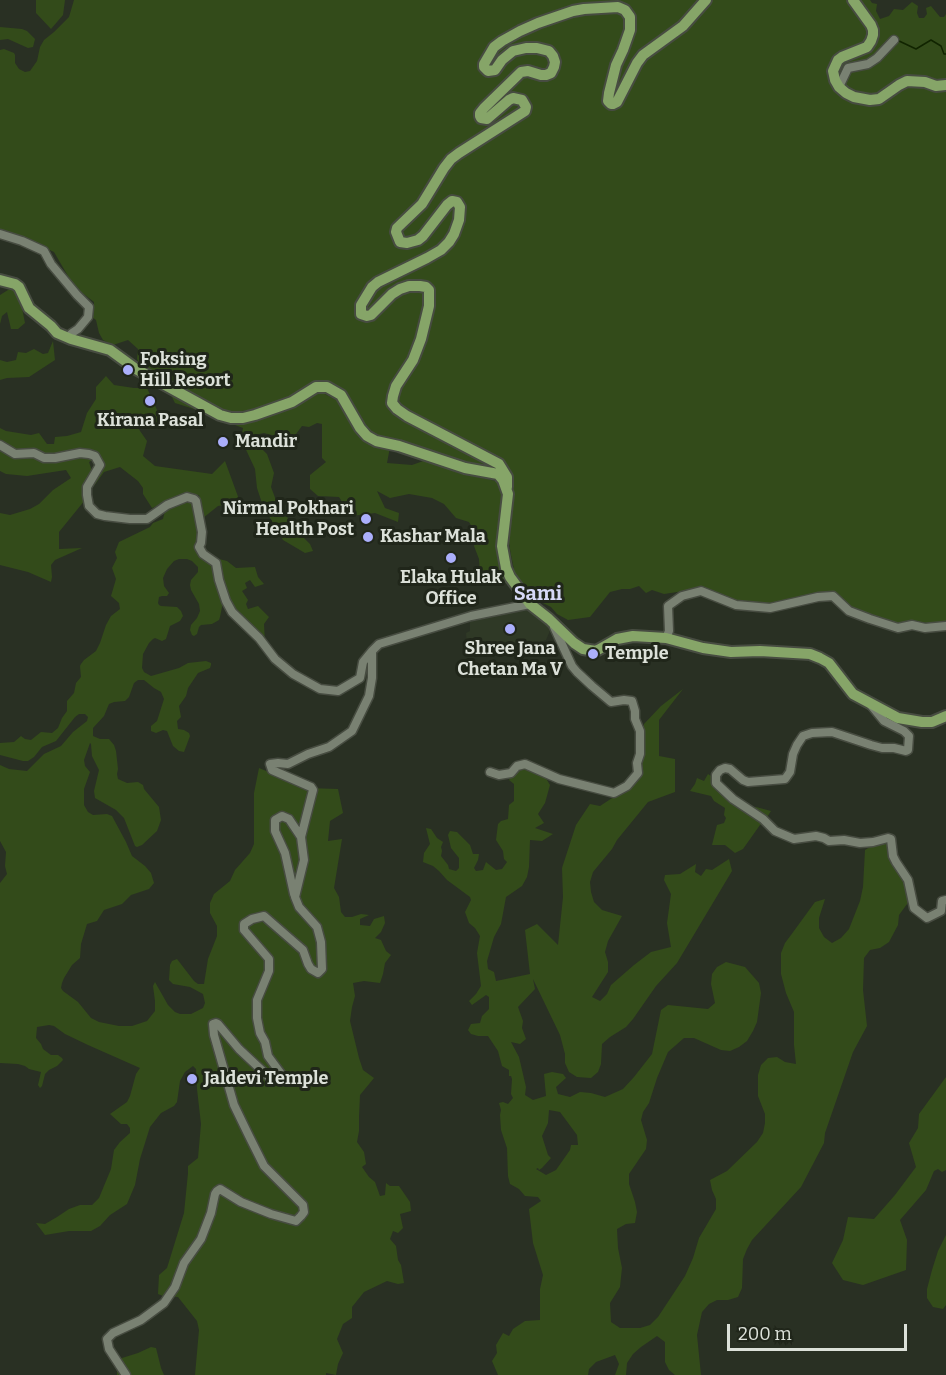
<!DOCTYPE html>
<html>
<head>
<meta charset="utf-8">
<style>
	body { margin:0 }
	#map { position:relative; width:946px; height:1375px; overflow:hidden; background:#293023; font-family:Bitter,serif }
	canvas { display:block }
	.scale { position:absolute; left:727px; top:1324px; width:180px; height:27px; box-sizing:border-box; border:3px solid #dce1d9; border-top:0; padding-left:8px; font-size:18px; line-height:21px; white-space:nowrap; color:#dce1d9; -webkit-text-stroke:4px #20261a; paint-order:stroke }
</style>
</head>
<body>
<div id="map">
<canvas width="946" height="1375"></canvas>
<div class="scale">200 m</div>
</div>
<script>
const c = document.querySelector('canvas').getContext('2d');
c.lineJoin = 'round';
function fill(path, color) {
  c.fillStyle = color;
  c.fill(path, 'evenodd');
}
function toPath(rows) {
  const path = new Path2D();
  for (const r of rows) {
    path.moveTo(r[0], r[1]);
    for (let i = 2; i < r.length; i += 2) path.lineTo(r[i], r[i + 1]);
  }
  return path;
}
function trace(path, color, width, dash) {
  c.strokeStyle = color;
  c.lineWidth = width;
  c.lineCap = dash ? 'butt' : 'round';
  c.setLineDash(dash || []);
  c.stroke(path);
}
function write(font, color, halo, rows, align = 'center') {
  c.font = font + ' Bitter,serif';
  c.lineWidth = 6;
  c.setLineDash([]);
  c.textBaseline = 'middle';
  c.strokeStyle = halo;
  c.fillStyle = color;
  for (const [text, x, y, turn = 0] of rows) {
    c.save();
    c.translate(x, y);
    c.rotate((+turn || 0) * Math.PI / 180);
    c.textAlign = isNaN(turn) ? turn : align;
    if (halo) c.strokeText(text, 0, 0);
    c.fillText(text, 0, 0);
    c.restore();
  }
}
fill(toPath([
	[522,602,552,626,546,640,509,652,467,646,466,633,470,631,470,618]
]), '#2f3926');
fill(toPath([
	[36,0,65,0,63,15,51,29,36,13],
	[74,0,870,0,872,3,877,4,876,11,880,19,889,16,894,9,903,10,912,2,918,6,917,13,919,18,924,18,927,14,926,8,931,6,940,17,944,17,946,14,946,623,941,625,913,621,899,625,853,609,832,593,768,604,733,602,704,588,664,594,652,590,646,593,639,586,630,589,622,589,610,592,590,617,568,620,557,614,551,607,541,602,523,586,515,574,511,555,507,531,514,481,506,476,421,447,391,442,387,463,412,465,426,460,446,467,458,473,496,481,501,484,502,508,500,525,515,588,509,586,500,577,480,573,479,559,474,546,476,534,469,522,456,518,444,504,432,498,409,494,390,498,377,491,385,508,399,513,398,522,375,513,351,516,339,497,318,496,310,489,310,475,326,462,322,458,322,424,317,423,309,427,302,426,293,438,288,439,264,433,254,435,252,437,252,439,267,454,274,473,271,487,277,503,298,532,310,544,313,551,305,553,283,540,263,506,257,488,255,469,241,439,243,428,208,415,194,409,175,403,172,397,174,394,235,420,321,392,344,404,334,386,279,405,236,412,221,410,190,396,184,388,165,381,141,366,137,359,138,349,128,340,113,345,103,340,99,333,96,320,89,315,94,314,94,302,81,292,72,283,54,252,39,245,0,233,0,50,4,49,14,53,15,55,15,63,19,69,25,72,30,71,37,61,40,47,44,40,54,32,69,17],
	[0,27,22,29,27,31,35,39,33,47,28,48,8,39,0,40],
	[16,285,24,304,22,308,25,323,18,329,11,329,7,312,2,316,0,324,0,295],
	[53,341,55,360,29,377,7,378,0,380,0,360,7,362,16,360,18,352,26,353,34,349,43,354,48,353],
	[106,376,114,385,134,388,147,388,162,421,138,428,147,441,143,456,155,466,212,474,225,461,240,502,218,506,203,518,199,495,176,498,152,508,143,494,143,488,138,481,120,467,104,472,94,486,101,465,98,457,89,462,92,471,85,500,59,532,59,549,82,548,55,560,51,565,52,577,51,582,28,572,0,565,0,513,10,515,30,509,39,504,53,490,71,478,66,470,27,476,6,474,0,471,0,428,6,431,31,435,39,433,47,444,54,444,55,437,67,436,81,432,87,413,96,399,96,387],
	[184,502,192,503,199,532,198,540,194,547,197,553,213,566,216,585,223,602,220,617,219,620,212,624,201,625,199,627,197,634,194,636,192,635,190,630,191,625,197,618,200,611,199,604,191,590,190,585,191,580,198,572,198,567,192,561,187,559,179,559,174,561,167,569,163,578,164,586,169,593,167,596,162,596,159,597,158,603,159,605,161,606,177,607,181,611,183,616,180,621,170,626,166,639,162,641,155,638,153,639,149,643,143,654,142,668,144,672,151,676,179,668,188,663,206,661,211,663,211,665,210,668,198,673,188,688,186,696,179,706,181,717,177,721,178,729,184,730,189,733,190,736,184,752,179,751,173,746,167,731,163,730,156,733,151,731,151,726,157,721,164,699,161,692,154,688,144,680,138,680,134,683,129,697,125,701,114,702,109,704,104,716,93,728,93,736,100,739,109,739,114,745,116,751,118,769,117,774,118,779,127,783,138,782,143,785,144,789,159,807,161,820,157,831,142,845,137,847,135,846,124,818,116,810,95,798,94,791,99,770,92,756,91,744,90,743,84,760,85,766,90,772,84,789,84,805,88,812,93,815,107,814,112,816,126,842,132,856,145,866,151,873,154,883,149,889,131,895,122,904,104,910,97,921,87,924,81,944,80,958,72,965,64,978,62,983,61,988,63,991,78,1002,91,1018,99,1022,119,1026,132,1026,147,1021,155,1011,155,1001,153,986,155,982,168,1005,175,1012,180,1014,191,1014,203,1008,205,1003,203,994,190,987,173,984,169,980,170,965,172,961,177,959,194,981,198,984,204,984,208,959,217,936,217,926,210,913,210,903,214,894,230,881,235,870,250,853,254,844,254,793,259,768,307,788,338,789,343,813,330,821,328,841,342,839,334,888,339,897,341,912,345,917,352,917,361,914,369,915,360,919,360,925,370,926,374,919,384,916,385,923,381,932,375,938,381,940,386,951,391,955,385,963,383,974,380,983,364,981,353,983,355,996,352,1007,350,1021,359,1058,363,1070,374,1078,360,1095,359,1117,359,1131,357,1142,364,1152,366,1164,362,1167,369,1177,375,1182,380,1196,385,1195,386,1183,390,1186,399,1186,410,1202,411,1211,400,1214,403,1228,398,1233,393,1231,390,1239,396,1246,398,1260,401,1265,404,1283,398,1284,387,1281,364,1292,352,1307,352,1318,343,1324,337,1339,343,1353,338,1364,336,1375,326,1373,326,1375,195,1375,199,1330,197,1321,178,1297,163,1296,158,1294,159,1275,167,1268,184,1213,188,1173,188,1166,198,1158,201,1124,197,1089,196,1069,193,1066,185,1072,180,1081,177,1102,174,1106,161,1113,150,1127,140,1159,135,1185,127,1204,110,1215,100,1226,91,1231,69,1231,45,1235,36,1223,45,1224,57,1217,69,1209,80,1205,92,1205,99,1198,111,1169,114,1150,120,1142,130,1133,130,1128,127,1124,121,1124,110,1114,127,1102,130,1096,136,1074,140,1068,88,1045,65,1034,54,1026,49,1025,37,1027,36,1038,41,1044,43,1049,51,1055,58,1055,62,1058,63,1060,57,1066,49,1070,45,1074,42,1086,40,1088,38,1085,41,1072,29,1069,25,1066,18,1064,0,1063,0,883,7,874,5,866,6,852,0,841,0,765,9,769,27,771,44,754,61,746,73,732,87,721,88,717,85,714,79,714,75,717,56,741,42,747,34,757,28,761,23,761,0,755,0,743,14,742,21,736,25,739,31,740,41,732,52,733,58,728,62,718,67,711,67,701,74,693,76,683,81,677,80,666,81,664,84,660,96,651,100,643,106,625,111,616,120,609,119,603,111,596,116,579,112,568,117,558,115,552,119,542,150,527,153,523,163,519,165,511,173,504],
	[215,558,227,561,236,568,255,567,258,577,264,584,255,587,250,580,245,583,247,588,242,591,248,600,246,604,248,609,258,606,269,617,264,624,265,643,230,605],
	[683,689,659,720,659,756,675,759,675,792,648,802,617,840,612,849,593,872,590,882,591,892,594,902,602,910,622,916,608,941,605,952,608,962,608,972,592,997,600,1001,607,994,611,985,634,965,651,952,671,947,667,923,671,894,664,880,665,875,680,874,696,864,695,872,701,876,706,869,712,870,729,859,732,871,677,963,656,986,633,1019,626,1027,610,1037,602,1044,601,1064,598,1072,591,1078,577,1077,569,1072,565,1063,565,1054,560,1035,533,979,535,989,518,1007,523,1021,522,1028,526,1039,520,1044,511,1042,519,1057,526,1087,525,1095,533,1100,546,1096,544,1074,552,1072,563,1074,566,1078,556,1087,558,1094,570,1097,580,1092,591,1093,605,1097,623,1089,634,1077,652,1054,661,1010,668,1005,708,1009,715,1003,711,984,712,974,717,967,726,962,745,967,759,983,761,993,757,1022,753,1031,747,1041,739,1047,730,1051,721,1050,694,1038,684,1038,668,1052,657,1078,649,1103,643,1112,641,1120,647,1140,646,1149,629,1174,629,1184,635,1202,637,1212,635,1223,626,1224,617,1229,618,1248,622,1268,621,1277,620,1287,610,1303,611,1322,620,1328,640,1328,650,1325,658,1317,685,1276,693,1258,699,1238,716,1209,716,1199,712,1190,710,1180,727,1171,757,1142,763,1133,765,1123,765,1114,758,1096,758,1075,761,1065,768,1058,777,1057,785,1062,796,1064,794,1045,794,1012,786,993,781,974,781,953,785,943,791,935,815,902,825,899,819,918,819,928,824,937,832,943,841,938,849,929,860,901,863,887,865,850,875,844,884,841,890,843,907,880,910,900,899,915,898,925,889,942,880,948,870,950,864,958,863,990,867,1026,853,1052,825,1133,824,1143,801,1187,752,1240,747,1249,743,1259,742,1288,738,1297,728,1300,717,1300,709,1304,702,1312,697,1335,701,1375,675,1375,669,1370,665,1362,665,1342,657,1336,641,1347,633,1354,627,1363,626,1375,615,1375,619,1364,615,1355,596,1362,589,1369,588,1375,498,1375,492,1361,497,1353,496,1345,503,1333,509,1336,513,1329,525,1321,540,1320,540,1289,543,1275,533,1243,529,1209,541,1201,538,1197,525,1196,519,1189,510,1184,508,1176,507,1148,501,1130,500,1115,501,1110,499,1103,503,1102,508,1104,513,1098,511,1094,512,1079,511,1076,509,1076,509,1070,502,1066,498,1051,488,1036,478,1036,471,1034,468,1030,471,1024,480,1023,482,1016,489,1009,489,997,486,995,472,1005,469,1001,476,994,481,986,477,953,480,936,475,928,469,923,465,912,471,900,470,897,447,880,439,871,433,866,423,862,424,853,430,844,426,828,431,829,437,838,443,842,441,847,442,851,441,856,448,865,449,869,456,871,459,868,459,858,451,848,448,835,450,831,457,832,470,845,473,854,479,854,478,860,474,868,476,871,483,870,486,862,496,870,502,869,507,862,504,859,503,851,496,840,498,824,501,821,508,819,509,805,514,801,514,784,509,780,510,778,514,777,515,773,520,766,544,775,550,785,545,803,538,814,544,823,535,828,553,834,542,841,530,840,529,867,527,877,522,886,506,897,501,924,494,937,487,961,488,969,494,972,496,981,530,974,525,930,537,924,558,945,563,897,562,868,576,825,590,804,600,806,638,781,644,724,661,706],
	[549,1110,560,1112,577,1135,578,1145,571,1145,570,1150,556,1170,546,1175,536,1169,538,1168,539,1170,542,1168,551,1158,548,1155,542,1136,548,1123],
	[708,774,711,776,711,784,716,790,744,810,756,807,771,811,764,822,760,825,743,849,735,853,725,845,712,845,717,825,724,823,726,818,724,815,725,808,714,801,711,796,690,791,695,784,697,778,704,781],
	[946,1077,946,1170,942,1172,938,1169,934,1171,926,1190,900,1220,907,1240,906,1270,863,1285,843,1280,832,1263,843,1240,848,1217,874,1219,895,1195,916,1167,909,1143,918,1128,919,1114],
	[946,1235,946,1305,943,1309,933,1307,927,1298,927,1289,932,1270,938,1251],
	[151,1347,156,1348,161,1368,164,1375,117,1375,117,1366,122,1358,138,1353]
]), '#334b1a');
trace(toPath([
	[897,40,916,49,931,40,941,46,944,54,946,54]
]), '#112400', 1.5);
const minor = toPath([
	[839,87,848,68,868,64,877,58,894,40],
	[0,234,22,241,44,251,51,264,77,295,89,307,88,317,78,329,72,333,70,335,71,339],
	[0,445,15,454,34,453,44,458,55,458,80,453,89,454,95,456,100,465,87,487,87,495,89,506,97,514,105,516,130,519,147,519,167,505,187,497,194,499,196,501,202,532,201,543,199,547,203,554,216,563,219,580,226,601,232,612,259,638,275,659,293,674,320,689,338,691,360,678,363,662,372,651],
	[666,638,669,631,668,606,682,596,701,591,736,605,770,608,818,597,833,596,849,611,870,619,898,628,912,625,925,628,946,626],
	[870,704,884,721,904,731,909,736,908,750,906,751,894,748,882,748,871,745,832,732,812,733,803,736,797,745,793,754,790,772,785,779,748,782,743,780,730,769,725,768,720,770,716,775,716,783,733,799,763,819,775,831,794,839,816,836,824,838,829,841,844,840,860,843,873,842,888,838,891,839,893,856,896,862,908,880,914,908,927,918,941,911,942,901,946,900],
	[490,772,499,775,511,773,517,766,525,764,559,779,614,793,627,786,638,773,637,763,640,754,640,731,635,719,635,711,632,701,624,700,611,702,592,686,577,672,572,666,554,627],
	[294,894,285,853,275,831,275,820,282,816,289,819,301,837],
	[126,1375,109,1349,107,1339,113,1333,141,1320,164,1303,175,1287,184,1263,201,1239,211,1213,215,1194,217,1191,220,1189,241,1202,271,1214,296,1221,301,1216,304,1212,303,1205,264,1166,249,1136,234,1105,214,1035,213,1024,216,1023,218,1024,239,1049,270,1078,281,1079,282,1075,268,1056,265,1042,260,1033,257,1018,257,1000,269,971,269,959,244,930,244,924,252,919,264,916,303,950,308,964,311,969,318,973,322,969,321,942,317,927,299,907,295,897,304,860,301,837,313,790,311,787,272,770,270,764,278,763,288,764,308,754,329,747,352,731,369,696,372,678,372,651,379,644,471,616,530,604]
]);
const major = toPath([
	[853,0,871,25,873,30,873,35,871,41,867,47,842,57,838,60,833,71,835,80,839,87,846,93,854,97,870,100,879,99,899,85,907,81,925,82,936,86,946,85],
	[0,280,15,284,19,287,29,308,51,326,57,333,71,339,110,350,136,369,220,415,231,418,243,418,255,415,292,402,316,387,327,387,341,395,360,428,367,436,376,441,399,446,465,468,498,474,503,480,508,494,502,546,506,568,510,577,530,604,549,619,574,643,583,649,596,651,617,639,633,636,666,638,703,648,731,652,760,651,810,654,820,658,829,663,853,694,898,718,922,722,932,722,946,716],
	[507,487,507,477,499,464,407,416,397,409,392,403,393,396,396,386,413,360,421,339,429,306,429,290,426,287,420,286,409,286,400,289,392,294,371,315,367,316,361,314,361,305,372,287,378,282,427,258,441,250,449,242,454,234,459,220,460,207,457,202,452,201,447,205,423,236,418,240,407,243,400,242,396,232,397,228,422,204,444,168,451,159,459,153,525,111,526,107,522,100,513,98,509,100,487,119,481,118,480,116,480,113,484,108,521,72,528,71,541,75,546,75,551,73,554,67,555,62,553,56,549,51,537,48,526,48,513,51,502,60,495,70,488,71,484,67,484,64,494,47,502,41,520,31,538,23,573,11,584,9,618,7,625,10,630,17,630,30,623,50,616,65,609,93,608,101,611,104,613,104,617,102,637,63,643,55,683,26,706,0]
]);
trace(minor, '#474c41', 11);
trace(major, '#474c41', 14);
trace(minor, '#798172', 8);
trace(major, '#86a568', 10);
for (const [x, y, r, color] of [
	[128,370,6,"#abaffb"],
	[150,401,6,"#abaffb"],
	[223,442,6,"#abaffb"],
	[366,519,6,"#abaffb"],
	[368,537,6,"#abaffb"],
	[451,558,6,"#abaffb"],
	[510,629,6,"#abaffb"],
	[593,654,6,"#abaffb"],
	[192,1079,6,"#abaffb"]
]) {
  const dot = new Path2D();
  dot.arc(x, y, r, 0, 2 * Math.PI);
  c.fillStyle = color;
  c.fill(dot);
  trace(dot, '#20261a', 2);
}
write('bold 18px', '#dce1d9', '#20261a', [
	["Foksing",140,360],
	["Hill Resort",140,381],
	["Kirana Pasal",150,421,"center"],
	["Mandir",235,442],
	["Nirmal Pokhari",354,509,"right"],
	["Health Post",354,530,"right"],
	["Kashar Mala",380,537],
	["Elaka Hulak",451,578,"center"],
	["Office",451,599,"center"],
	["Shree Jana",510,649,"center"],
	["Chetan Ma V",510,670,"center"],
	["Temple",605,654],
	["Jaldevi Temple",204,1079]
], 'left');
write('bold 20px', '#d7daf7', '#20261a', [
	["Sami",538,594]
]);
</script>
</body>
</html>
